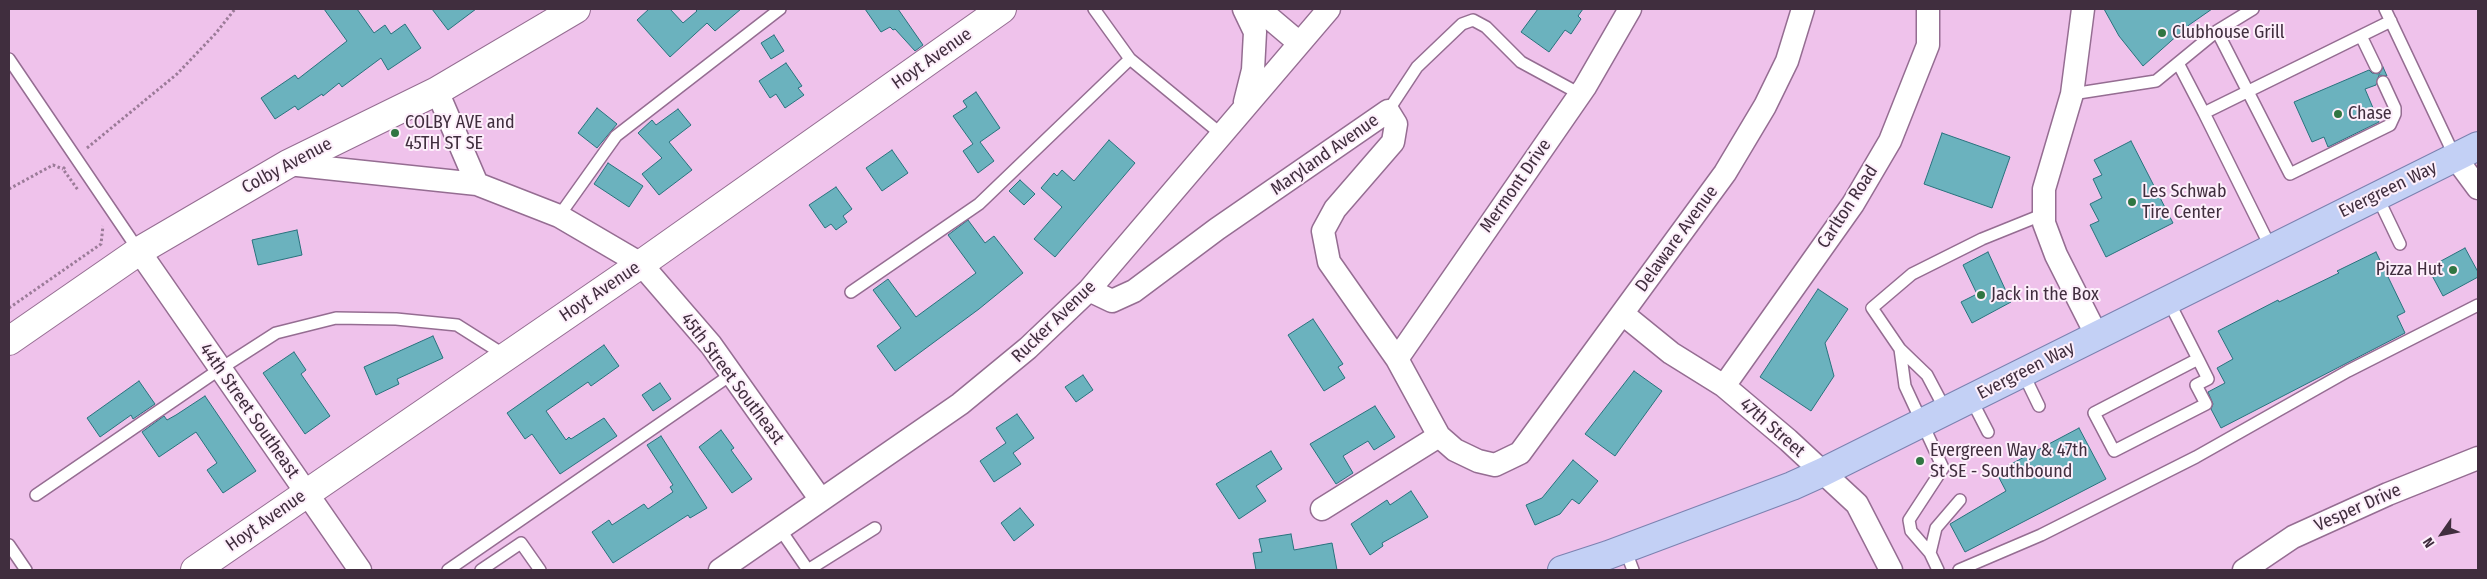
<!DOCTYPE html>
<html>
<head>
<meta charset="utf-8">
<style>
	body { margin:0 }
	#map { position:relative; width:2487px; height:579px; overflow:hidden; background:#efc2eb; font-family:"Fira Sans Condensed",sans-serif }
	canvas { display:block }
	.frame { position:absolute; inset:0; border:10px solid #402e3e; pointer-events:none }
	.north { position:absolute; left:2417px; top:509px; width:50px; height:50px; -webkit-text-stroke:4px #fdeffb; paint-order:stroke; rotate:237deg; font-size:14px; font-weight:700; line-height:20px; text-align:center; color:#402e3e }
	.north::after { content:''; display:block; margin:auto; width:18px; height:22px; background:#402e3e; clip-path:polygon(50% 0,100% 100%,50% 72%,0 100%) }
</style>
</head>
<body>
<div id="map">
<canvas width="2487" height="579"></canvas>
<div class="frame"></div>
<div class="north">N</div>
</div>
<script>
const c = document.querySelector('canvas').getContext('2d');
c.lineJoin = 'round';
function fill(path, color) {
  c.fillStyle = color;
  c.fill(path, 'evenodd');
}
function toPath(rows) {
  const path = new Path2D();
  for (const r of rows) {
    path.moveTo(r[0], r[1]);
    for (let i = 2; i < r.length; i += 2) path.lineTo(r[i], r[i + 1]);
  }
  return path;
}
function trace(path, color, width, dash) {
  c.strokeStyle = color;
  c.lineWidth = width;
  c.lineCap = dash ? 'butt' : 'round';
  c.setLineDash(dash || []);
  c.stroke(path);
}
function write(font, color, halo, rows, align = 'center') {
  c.font = font + ' "Fira Sans Condensed",sans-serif';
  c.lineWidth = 4;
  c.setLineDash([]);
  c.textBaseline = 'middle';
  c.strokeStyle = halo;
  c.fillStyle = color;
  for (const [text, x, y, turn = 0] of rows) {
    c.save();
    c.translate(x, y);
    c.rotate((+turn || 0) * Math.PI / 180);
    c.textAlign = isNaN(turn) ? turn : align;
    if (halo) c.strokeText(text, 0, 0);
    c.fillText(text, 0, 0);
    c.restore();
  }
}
const building = toPath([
	[324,9,357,9,374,33,385,25,391,34,405,24,421,48,388,70,381,58,342,87,339,83,323,96,322,94,298,110,295,106,275,119,261,98,295,75,298,79,347,41,324,9],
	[432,9,476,9,448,30,432,9],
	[649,9,670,9,683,23,697,11,695,9,741,9,715,31,707,23,670,57,637,20,649,9],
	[865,9,898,9,923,45,915,51,895,29,893,30,890,27,881,32,865,9],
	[1538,9,1583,9,1578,16,1581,19,1571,34,1565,30,1549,52,1521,32,1538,9],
	[2104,9,2212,9,2189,25,2143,66,2119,36,2104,9],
	[774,35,784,51,771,59,761,43,774,35],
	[786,63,802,86,798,88,804,95,785,108,776,94,770,98,759,81,786,63],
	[2383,67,2387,76,2379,75,2376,85,2365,89,2379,122,2328,147,2324,137,2312,142,2294,102,2369,70,2372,73,2379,74,2383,67],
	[976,92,1000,128,980,142,994,161,978,173,963,151,973,144,953,116,967,107,963,101,976,92],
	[597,108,617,124,597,148,578,133,597,108],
	[678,109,691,125,669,142,692,170,659,195,642,174,662,158,638,133,652,120,656,125,678,109],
	[1942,133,2010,157,1992,208,1924,184,1942,133],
	[1109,140,1135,163,1055,257,1034,239,1062,207,1041,188,1054,173,1057,176,1062,170,1074,181,1109,140],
	[2131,141,2173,223,2106,257,2090,225,2099,221,2090,204,2102,198,2093,179,2102,175,2094,160,2131,141],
	[892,150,908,173,882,191,866,168,892,150],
	[608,163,643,186,629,207,594,184,608,163],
	[1020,180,1035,194,1024,205,1009,191,1020,180],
	[836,187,852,209,843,216,847,222,836,230,831,224,825,228,809,205,836,187],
	[968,220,985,243,994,236,1023,273,979,309,895,371,877,346,901,328,873,290,888,279,916,317,976,273,948,235,968,220],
	[297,230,302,255,258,265,252,240,297,230],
	[2465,248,2478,272,2478,277,2443,296,2428,268,2465,248],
	[1988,252,2011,302,1972,323,1961,302,1977,294,1963,265,1988,252],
	[2376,252,2405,312,2397,316,2405,333,2221,428,2211,409,2213,404,2208,392,2225,383,2217,368,2233,359,2218,331,2278,300,2279,302,2339,273,2337,271,2376,252],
	[1818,289,1848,309,1825,343,1834,376,1811,411,1760,377,1818,289],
	[1313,319,1343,364,1338,367,1345,378,1324,391,1288,335,1313,319],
	[433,336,443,358,397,379,399,384,376,395,364,367,433,336],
	[604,345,619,366,591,386,588,382,546,411,566,440,569,437,571,439,604,418,617,436,560,474,532,434,525,439,507,413,604,345],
	[294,352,306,370,301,374,330,416,305,434,263,373,294,352],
	[1634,371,1662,391,1615,456,1585,434,1634,371],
	[1083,375,1093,390,1076,402,1065,387,1083,375],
	[139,381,155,404,133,419,131,415,100,437,87,418,139,381],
	[660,383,671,399,653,411,642,395,660,383],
	[205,396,256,471,223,493,207,470,217,463,196,432,159,457,142,432,164,416,167,420,176,415,205,396],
	[1375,406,1395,437,1374,450,1368,441,1343,456,1353,473,1336,484,1310,444,1375,406],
	[1017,414,1034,438,1013,453,1021,464,994,482,980,461,1006,443,996,428,1017,414],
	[2079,428,2106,479,1965,552,1950,524,2006,491,1996,472,2079,428],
	[721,430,734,448,731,450,752,479,732,493,699,447,721,430],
	[661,436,707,508,690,518,688,515,613,563,592,532,609,520,612,525,644,504,648,509,673,492,670,487,673,485,647,445,661,436],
	[1271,451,1282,469,1256,486,1266,501,1239,519,1216,484,1271,451],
	[1573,460,1598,481,1579,504,1572,499,1560,514,1535,525,1526,505,1542,498,1573,460],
	[1411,491,1428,517,1382,543,1383,546,1370,555,1351,524,1387,500,1390,505,1411,491],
	[1020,508,1034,525,1014,541,1001,523,1020,508],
	[1291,534,1294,550,1332,543,1337,570,1256,570,1253,553,1262,552,1259,539,1291,534]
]);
fill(building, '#6bb2be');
trace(building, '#28727d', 1);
const service = toPath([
	[1094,9,1130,59,1221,134],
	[2385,9,2455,157],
	[2217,31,2290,174,2390,125,2395,114,2395,108,2383,82],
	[2361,36,2376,67],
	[9,59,139,251],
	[2178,63,2204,113,2391,21],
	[2072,94,2156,81,2217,31,2253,9],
	[1388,111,1417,67,1462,24,1473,20,1486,27,1521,62,1580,94],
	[2204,113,2271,248],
	[2377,196,2400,244],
	[559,216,616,136,780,9],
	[851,292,979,204,1130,59],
	[2168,300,2198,359,2094,413,2114,451,2206,404,2196,385,2208,379,2198,359],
	[1900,349,1905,386,1943,468,1909,520,1911,531,1930,553],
	[2023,373,2039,406],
	[1971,399,1988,432],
	[1946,411,1927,375,1900,349,1872,308,1912,274,1982,239,2044,214],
	[36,495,220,369,276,333,336,318,396,319,457,325,506,356],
	[780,529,808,570],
	[9,545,26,570],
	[1625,549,1633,570],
	[448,570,732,374],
	[481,570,521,543,540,570],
	[808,570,875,528],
	[1938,570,1930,553,1936,528,1960,500],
	[1959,570,2041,535,2196,457,2348,371,2478,305]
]);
const minor = toPath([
	[1244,9,1255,32,1253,70,1245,102],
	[1259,9,1298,42],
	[2083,9,2072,94,2044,189,2044,223,2056,255,2097,336],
	[437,91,477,184],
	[2455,157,2478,188],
	[288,164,477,184,559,216,641,264,711,345,821,500],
	[139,251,360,570],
	[1089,290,1112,301,1134,291,1217,229,1388,111,1396,124,1393,142,1335,209,1323,231,1329,262,1397,359,1439,436,1455,450,1478,461,1495,465,1520,453,1725,173,1765,106,1787,61,1803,9],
	[1623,314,1671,353,1724,386,1788,440,1857,504,1891,570],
	[1397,359,1585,87,1630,9],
	[1724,386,1853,204,1890,141,1928,45,1928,9],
	[1322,509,1439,436],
	[720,570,960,404,1028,348,1089,290,1329,9],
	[2244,570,2293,537,2388,494,2478,458]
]);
const tertiary = toPath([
	[195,570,641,264,1002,9]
]);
const secondary = toPath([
	[9,341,139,251,288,164,437,91,576,9]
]);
const primary = toPath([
	[1562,570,1608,555,1792,486,1823,472,2478,146]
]);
trace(service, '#956d92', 14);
trace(minor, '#956d92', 25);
trace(tertiary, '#956d92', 30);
trace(secondary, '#956d92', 30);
trace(primary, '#7b82b0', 30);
trace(toPath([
	[87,148,177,74,216,33,235,9],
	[65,167,63,169,78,190],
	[9,189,53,165,63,169],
	[9,308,101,244,103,226]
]), '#9b7b98', 3, [2.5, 2.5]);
trace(service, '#fff', 11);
trace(minor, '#fff', 22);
trace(tertiary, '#fff', 28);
trace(secondary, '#fff', 28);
trace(primary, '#c3d0f5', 28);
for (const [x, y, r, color] of [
	[2162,33,5,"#307642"],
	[2338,114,5,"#307642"],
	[395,133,5,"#307642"],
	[2132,202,5,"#307642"],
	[2453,270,5,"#307642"],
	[1981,295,5,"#307642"],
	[1920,461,5,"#307642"]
]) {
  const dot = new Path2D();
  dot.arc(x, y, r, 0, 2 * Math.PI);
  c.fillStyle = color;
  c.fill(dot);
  trace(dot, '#fdeffb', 2);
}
write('18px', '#402e3e', '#fdeffb', [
	["Clubhouse Grill",2172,33],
	["Chase",2348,114],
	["COLBY AVE and",405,123],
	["45TH ST SE",405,144],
	["Les Schwab",2142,192],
	["Tire Center",2142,213],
	["Pizza Hut",2443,270,"right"],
	["Jack in the Box",1991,295],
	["Evergreen Way & 47th",1930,451],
	["St SE - Southbound",1930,472]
], 'left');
write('18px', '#402e3e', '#fdeffb', [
	["Hoyt Avenue",932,59,-35],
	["Maryland Avenue",1325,155,-35],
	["Colby Avenue",287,166,-28],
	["Mermont Drive",1516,186,-55],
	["Evergreen Way",2388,190,-26],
	["Carlton Road",1848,207,-57],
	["Delaware Avenue",1677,239,-54],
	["Hoyt Avenue",600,292,-34],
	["Rucker Avenue",1054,322,-44],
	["Evergreen Way",2026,371,-27],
	["45th Street Southeast",732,379,53],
	["44th Street Southeast",249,411,55],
	["47th Street",1772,428,41],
	["Vesper Drive",2358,508,-24],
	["Hoyt Avenue",266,521,-35]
]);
</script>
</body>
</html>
